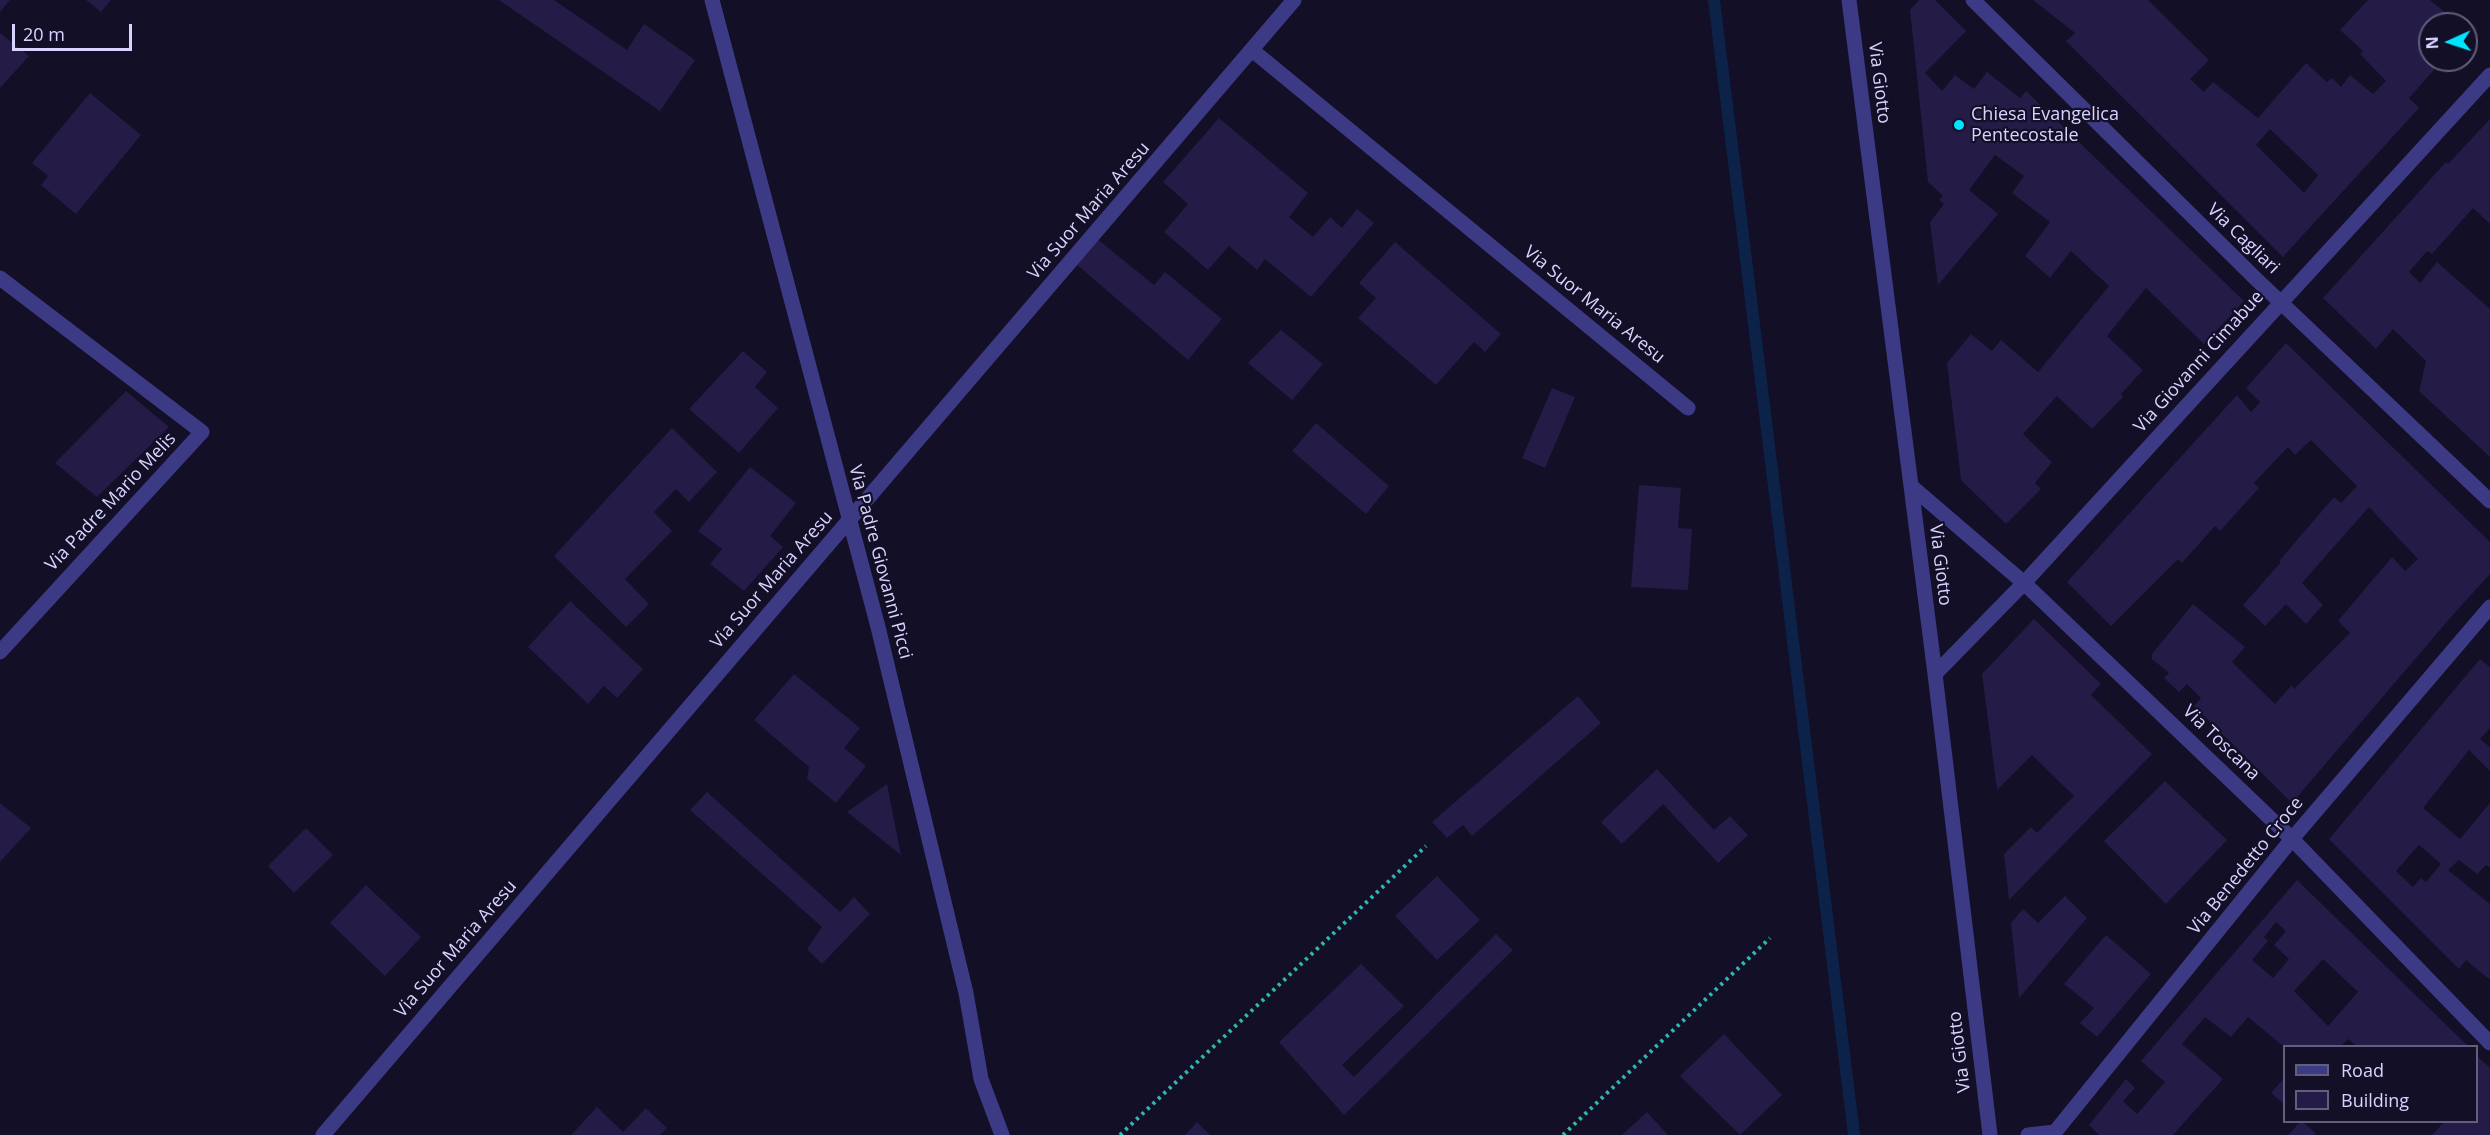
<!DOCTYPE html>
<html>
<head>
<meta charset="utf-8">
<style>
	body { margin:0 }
	#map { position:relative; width:2490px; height:1135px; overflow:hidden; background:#130f26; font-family:"Open Sans",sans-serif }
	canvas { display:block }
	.legend { position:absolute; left:2283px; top:1045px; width:195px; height:78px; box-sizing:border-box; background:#130f26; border:2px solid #625e7d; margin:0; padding:8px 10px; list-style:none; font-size:18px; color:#d9d4ff }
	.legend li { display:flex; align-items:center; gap:12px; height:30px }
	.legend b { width:30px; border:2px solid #625e7d }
	.north { position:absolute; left:2418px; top:12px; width:60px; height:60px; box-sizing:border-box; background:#130f26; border:2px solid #625e7d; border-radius:50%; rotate:267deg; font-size:16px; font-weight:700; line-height:24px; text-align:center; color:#d9d4ff }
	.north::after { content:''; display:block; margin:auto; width:21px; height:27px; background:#00e5ff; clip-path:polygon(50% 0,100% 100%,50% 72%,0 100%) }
	.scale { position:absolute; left:12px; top:24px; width:120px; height:27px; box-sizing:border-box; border:3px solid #d9d4ff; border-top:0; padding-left:8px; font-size:18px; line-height:21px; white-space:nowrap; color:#d9d4ff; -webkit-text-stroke:4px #130f26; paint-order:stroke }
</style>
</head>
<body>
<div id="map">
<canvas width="2490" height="1135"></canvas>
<ul class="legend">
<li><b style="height:8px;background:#3d3a85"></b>Road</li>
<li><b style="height:16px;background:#241b47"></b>Building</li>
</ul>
<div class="north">N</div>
<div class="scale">20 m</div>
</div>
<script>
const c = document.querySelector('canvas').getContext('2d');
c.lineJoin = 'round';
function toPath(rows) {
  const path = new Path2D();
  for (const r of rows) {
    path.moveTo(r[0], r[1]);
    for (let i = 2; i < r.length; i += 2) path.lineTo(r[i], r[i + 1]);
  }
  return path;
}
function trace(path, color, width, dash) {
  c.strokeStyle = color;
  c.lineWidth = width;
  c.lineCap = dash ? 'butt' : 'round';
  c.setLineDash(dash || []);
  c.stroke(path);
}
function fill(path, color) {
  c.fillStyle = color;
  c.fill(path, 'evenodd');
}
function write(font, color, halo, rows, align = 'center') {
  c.font = font + ' "Open Sans",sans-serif';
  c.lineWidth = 4.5;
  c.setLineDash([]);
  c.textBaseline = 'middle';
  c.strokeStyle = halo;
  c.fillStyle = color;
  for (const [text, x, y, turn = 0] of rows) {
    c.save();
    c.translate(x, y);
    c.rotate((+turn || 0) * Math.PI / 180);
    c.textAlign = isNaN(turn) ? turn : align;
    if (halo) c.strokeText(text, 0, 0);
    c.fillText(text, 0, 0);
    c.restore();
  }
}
trace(toPath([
	[1714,0,1854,1135]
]), '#0c2248', 12);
fill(toPath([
	[0,0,10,0,0,12],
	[86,0,111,0,101,12],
	[499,0,554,0,627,50,644,24,695,60,660,111],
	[1919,0,1935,0,1966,31,1925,73,1942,91,1955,75,1974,89,1987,72,2020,98,2026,91,2244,301,2204,344,2146,288,2107,336,2143,370,2121,394,2123,397,2092,429,2057,396,2023,434,2052,462,2035,483,2041,489,2006,524,1961,480,1947,363,1971,334,1992,351,2001,340,2038,372,2109,286,2071,251,2050,278,2025,256,2050,222,2012,193,2024,176,1995,155,1969,190,1998,214,1938,285,1930,222,1944,204,1939,200,1943,196,1928,182,1910,10],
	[2033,0,2148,0,2209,60,2190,79,2204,92,2213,82,2258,118,2306,63,2327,82,2332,78,2341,87,2350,75,2373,94,2386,81,2360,54,2363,51,2340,30,2368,0,2430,0,2451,17,2444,24,2430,24,2430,40,2423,47,2430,53,2430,60,2437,60,2440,63,2409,98,2419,108,2283,257,2066,41,2075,33],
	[2270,129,2318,175,2304,193,2256,145],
	[0,33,29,56,0,88],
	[90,93,141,135,76,214,41,185,48,176,32,163],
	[1219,118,1308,193,1289,217,1313,237,1330,217,1342,228,1357,209,1374,223,1311,297,1265,259,1257,270,1229,246,1208,270,1164,232,1188,204,1163,182],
	[2490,119,2490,224,2473,208,2432,254,2427,251,2409,272,2420,283,2437,262,2490,309,2490,457,2419,391,2426,361,2393,329,2376,349,2323,298,2446,162,2448,164],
	[1096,238,1154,285,1165,272,1222,319,1188,360,1075,263],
	[1395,242,1501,334,1485,352,1474,342,1436,385,1358,318,1376,298,1359,283],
	[1281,330,1323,364,1292,400,1248,363],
	[2286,343,2490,542,2490,574,2451,617,2292,803,2194,706,2201,698,2187,684,2179,692,2164,678,2169,673,2152,659,2152,654,2193,604,2245,647,2232,662,2275,704,2292,685,2294,689,2350,633,2338,621,2392,557,2405,571,2418,559,2369,507,2302,583,2323,605,2306,624,2286,604,2265,626,2243,605,2281,562,2279,561,2334,497,2341,503,2357,486,2311,440,2295,455,2288,447,2254,483,2259,488,2220,531,2215,526,2182,563,2178,559,2111,626,2067,582,2237,395,2251,412,2260,402,2246,388],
	[743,351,767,372,755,387,778,408,739,453,689,409],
	[1552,388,1575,397,1545,468,1522,458],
	[126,391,169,427,97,497,55,463],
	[1316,423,1389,486,1366,514,1292,451],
	[672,428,717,472,689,502,676,489,654,512,672,531,625,579,649,604,626,627,554,556],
	[750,467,796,503,770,536,783,547,744,591,710,564,722,549,698,531],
	[1639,485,1681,488,1678,528,1692,529,1688,590,1631,587],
	[570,601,643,669,617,698,604,686,588,704,528,647],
	[2034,619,2101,684,2091,695,2152,754,2009,900,2004,854,2031,827,2037,833,2074,796,2032,755,1997,790,1982,674],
	[2480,659,2490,667,2490,728,2480,739,2490,747,2490,771,2469,750,2423,808,2460,839,2490,803,2490,868,2486,865,2477,874,2459,860,2448,870,2490,904,2490,980,2466,960,2459,969,2329,839],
	[2419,845,2441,864,2426,882,2421,878,2413,887,2396,871],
	[794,674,860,728,844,748,866,766,836,803,807,779,809,767,754,720],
	[1578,696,1601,723,1472,836,1463,825,1447,838,1432,822],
	[1657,769,1714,830,1730,816,1748,835,1718,863,1663,804,1622,844,1601,822],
	[2165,781,2227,840,2166,904,2104,841],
	[887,784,901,855,847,812],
	[707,792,840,912,854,897,870,914,822,964,807,949,822,927,690,810],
	[0,803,31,828,0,862],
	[306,828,333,855,294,893,268,866],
	[1437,876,1480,920,1437,960,1395,916],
	[2297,880,2468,1046,2357,1046,2348,1039,2341,1046,2283,1046,2248,1017,2231,1037,2205,1017,2182,1044,2223,1079,2173,1135,2099,1135,2089,1125,2126,1079,2135,1088,2123,1101,2137,1114,2165,1082,2141,1061],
	[2276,922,2286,931,2274,945,2289,959,2273,978,2252,960,2268,941,2264,937],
	[2323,959,2358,992,2328,1026,2294,991],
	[366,885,421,937,385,976,330,923],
	[2065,896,2087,918,2019,998,2011,923,2023,909,2038,923],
	[1496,934,1513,950,1344,1115,1279,1042,1361,964,1404,1006,1342,1065,1354,1077],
	[2106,935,2151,974,2097,1037,2080,1023,2094,1008,2064,984],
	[1724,1034,1782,1095,1740,1135,1680,1076],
	[2476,1055,2490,1068,2490,1135,2432,1135,2444,1122,2476,1122],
	[2284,1078,2284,1104,2271,1093],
	[597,1107,623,1132,646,1108,667,1128,660,1135,571,1135],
	[1647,1112,1668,1135,1622,1135],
	[1197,1122,1210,1135,1185,1135],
	[2300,1122,2303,1122,2316,1133,2314,1135,2288,1135]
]), '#241b47');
trace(toPath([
	[1120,1135,1426,846],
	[1563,1135,1770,938]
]), '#2fb8b0', 4, [3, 4.5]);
trace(toPath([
	[712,0,878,627,966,993,981,1079,1002,1135],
	[1849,0,1935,674,1990,1135],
	[1973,0,2256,279,2490,501],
	[1252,50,1688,408],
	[0,278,202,432,0,652],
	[1911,486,2024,583,2292,839,2490,1043],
	[1935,674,2024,583,2490,75],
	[323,1135,1294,0],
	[2028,1135,2055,1132,2292,839,2490,607]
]), '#3d3a85', 15);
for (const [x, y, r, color] of [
	[1959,125,6,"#00e5ff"]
]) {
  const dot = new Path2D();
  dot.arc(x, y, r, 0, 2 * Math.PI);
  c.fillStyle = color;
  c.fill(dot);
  trace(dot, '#130f26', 2);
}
write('18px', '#d9d4ff', '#130f26', [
	["Via Giotto",1879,83,83],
	["Via Suor Maria Aresu",1089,211,-49],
	["Via Cagliari",2243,239,44],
	["Via Suor Maria Aresu",1594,305,39],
	["Via Giovanni Cimabue",2199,362,-48],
	["Via Padre Mario Melis",111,502,-47],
	["Via Padre Giovanni Picci",880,562,75],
	["Via Giotto",1940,565,83],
	["Via Suor Maria Aresu",772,580,-49],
	["Via Toscana",2221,743,44],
	["Via Benedetto Croce",2246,866,-51],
	["Via Suor Maria Aresu",456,949,-49],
	["Via Giotto",1960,1052,-97]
]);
write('18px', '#d9d4ff', '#130f26', [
	["Chiesa Evangelica",1971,115],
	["Pentecostale",1971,136]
], 'left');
</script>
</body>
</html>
